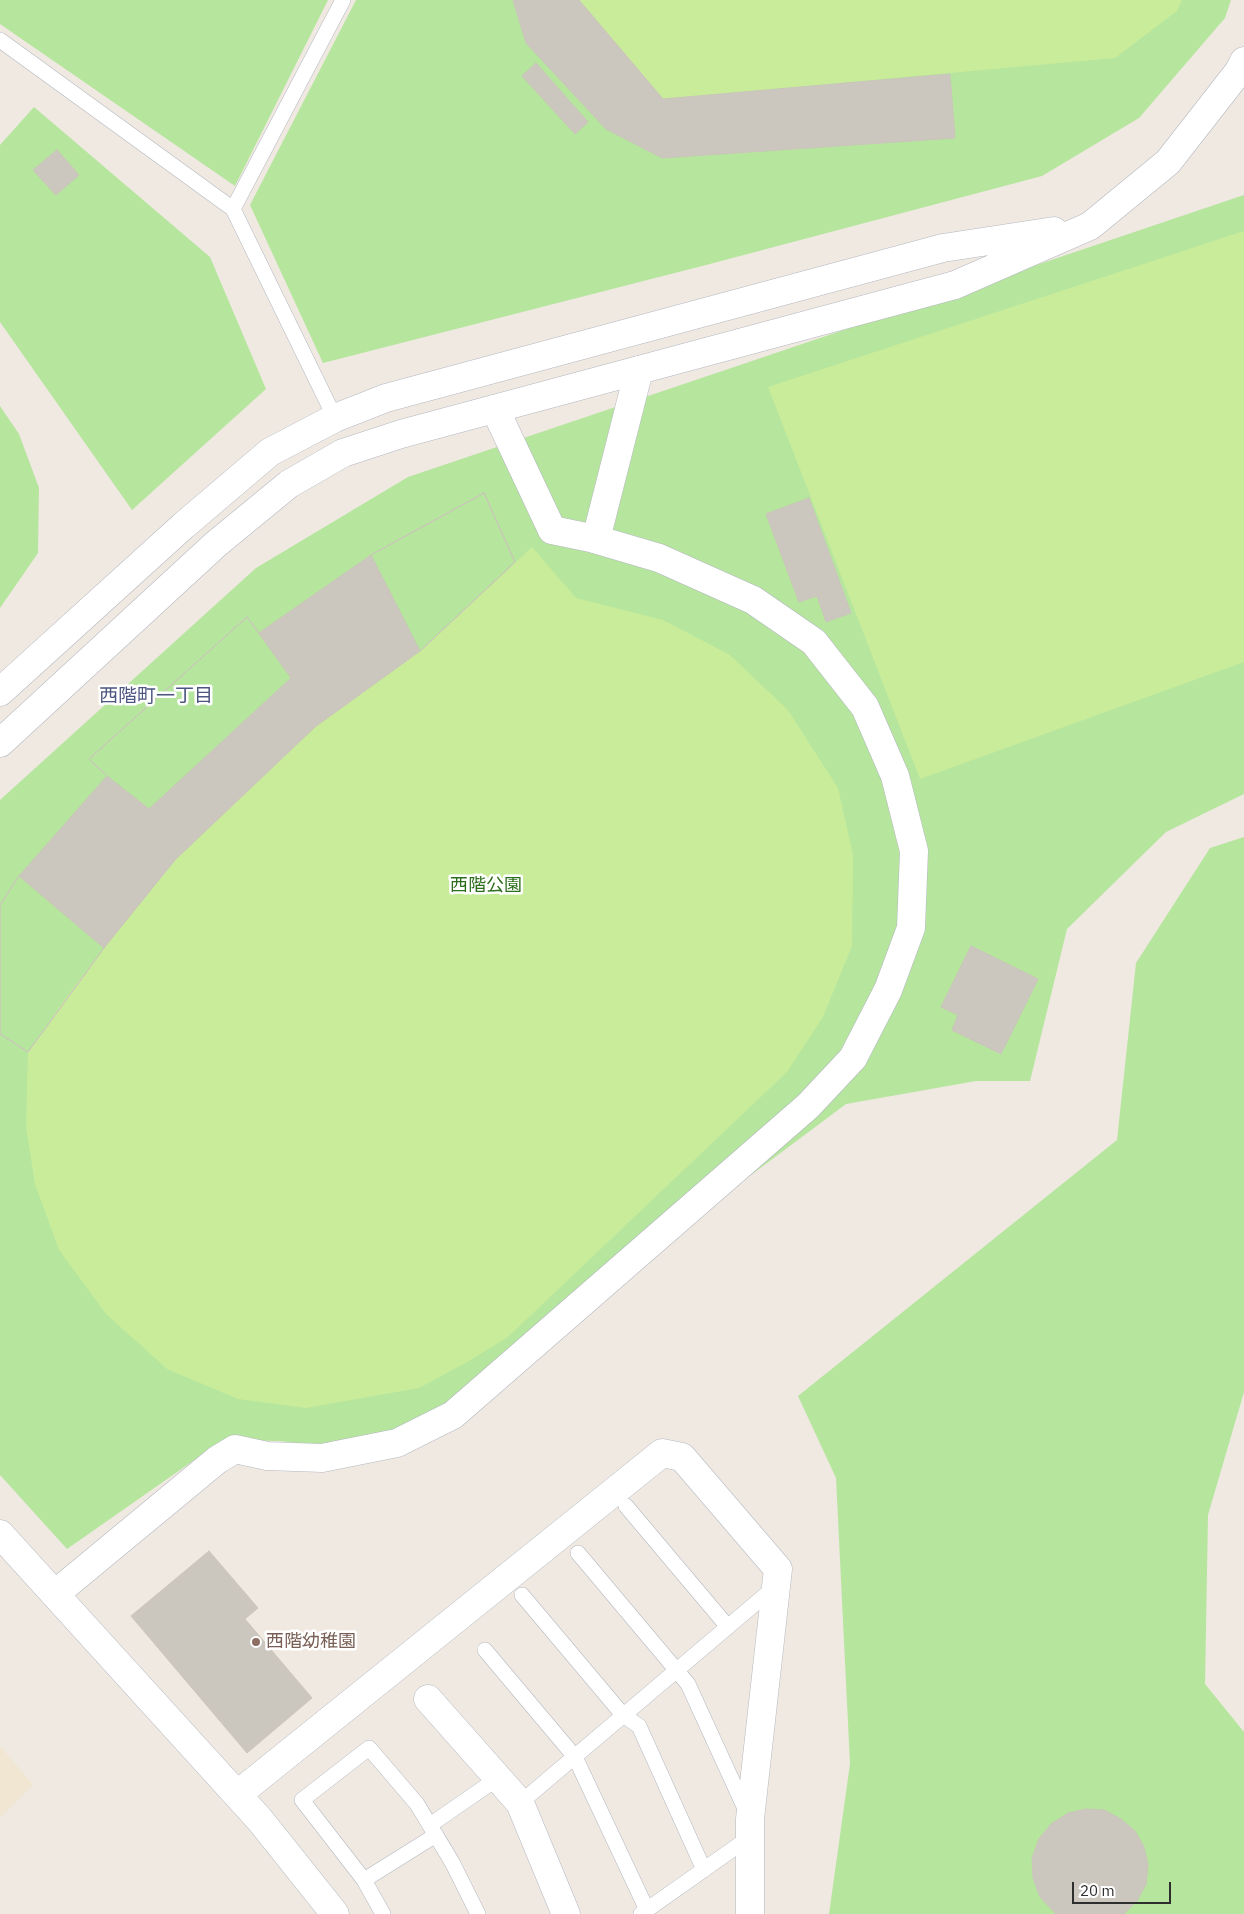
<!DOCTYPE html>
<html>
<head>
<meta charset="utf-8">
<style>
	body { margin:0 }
	#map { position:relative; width:1244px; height:1914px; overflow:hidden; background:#efe9e1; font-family:"IBM Plex Sans",sans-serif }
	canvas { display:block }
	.scale { position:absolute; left:1072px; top:1882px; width:99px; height:22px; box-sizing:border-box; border:2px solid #2e2e2e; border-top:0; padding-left:6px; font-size:15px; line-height:18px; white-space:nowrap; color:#2e2e2e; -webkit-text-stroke:4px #fff; paint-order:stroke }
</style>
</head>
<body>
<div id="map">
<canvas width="1244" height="1914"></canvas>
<div class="scale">20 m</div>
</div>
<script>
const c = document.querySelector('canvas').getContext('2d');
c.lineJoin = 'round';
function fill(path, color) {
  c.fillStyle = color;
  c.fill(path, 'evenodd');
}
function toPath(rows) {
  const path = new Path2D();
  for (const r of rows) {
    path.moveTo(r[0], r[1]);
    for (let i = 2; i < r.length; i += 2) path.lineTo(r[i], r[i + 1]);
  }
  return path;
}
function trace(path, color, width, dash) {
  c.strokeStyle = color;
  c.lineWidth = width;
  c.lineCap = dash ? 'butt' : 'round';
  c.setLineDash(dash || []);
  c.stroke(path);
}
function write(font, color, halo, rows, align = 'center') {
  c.font = font + ' "IBM Plex Sans","Noto Sans JP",sans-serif';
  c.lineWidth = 5;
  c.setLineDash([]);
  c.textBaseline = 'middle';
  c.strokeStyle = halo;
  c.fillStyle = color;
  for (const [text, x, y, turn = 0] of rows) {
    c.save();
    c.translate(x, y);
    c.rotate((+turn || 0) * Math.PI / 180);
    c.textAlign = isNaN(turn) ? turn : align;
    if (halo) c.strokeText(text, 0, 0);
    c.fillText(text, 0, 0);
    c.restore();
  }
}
fill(toPath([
	[0,1746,33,1785,0,1818]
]), '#f0e6d1');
fill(toPath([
	[0,0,328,0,235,186,0,24],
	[356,0,1231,0,1225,18,1139,118,1042,176,706,265,323,363,250,205],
	[34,107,210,257,266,389,132,510,0,322,0,145],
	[1244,195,1244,794,1166,832,1067,929,1030,1081,976,1081,846,1104,442,1406,394,1432,315,1445,280,1441,223,1440,67,1549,0,1475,0,800,256,568,408,477],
	[0,406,19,434,39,488,38,553,0,608],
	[1244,837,1244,1392,1208,1515,1205,1684,1244,1732,1244,1914,829,1914,850,1764,836,1478,798,1396,1117,1140,1136,963,1210,848]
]), '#b6e59e');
fill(toPath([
	[579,0,1182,0,1177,11,1115,58,663,99],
	[1244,231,1244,662,920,779,768,387],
	[532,547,576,598,663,620,730,655,788,710,838,788,853,855,852,946,823,1017,787,1072,508,1337,469,1361,419,1388,306,1408,238,1399,167,1369,106,1314,59,1250,35,1184,26,1127,28,1052,65,999,140,900,191,841,271,762,347,701,420,651]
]), '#c9ec9a');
const building = toPath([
	[513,0,579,0,663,99,950,74,955,138,662,158,606,129,526,43,513,0],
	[536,63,588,122,575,134,522,76,536,63],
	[57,150,79,175,56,195,33,170,57,150],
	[484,493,515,562,420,651,315,727,175,860,104,948,28,1052,0,1034,0,905,19,876,107,776,89,759,247,617,259,633,371,555,484,493],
	[484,493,515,562,420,651,371,555,484,493],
	[809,498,851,613,826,622,817,596,799,602,766,514,809,498],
	[247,617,291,678,149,809,107,776,89,759,247,617],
	[19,876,104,948,28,1052,0,1034,0,905,19,876],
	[971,946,1038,979,1001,1054,952,1030,958,1015,941,1007,971,946],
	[209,1551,258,1608,245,1619,312,1698,247,1753,131,1616,209,1551],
	[1086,1809,1104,1810,1121,1819,1135,1831,1144,1847,1148,1865,1146,1884,1137,1901,1124,1914,1056,1914,1040,1897,1033,1878,1032,1858,1039,1839,1051,1824,1068,1813,1086,1809]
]);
fill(building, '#cbc7bf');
trace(building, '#cbc5ba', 1);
const service = toPath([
	[0,40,233,209,335,418],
	[233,209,343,0],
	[626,1506,728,1627],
	[578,1553,688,1684,747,1813],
	[522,1595,623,1715,639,1726,704,1870],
	[485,1650,575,1757,647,1910],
	[520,1803,776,1586],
	[430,1825,498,1778],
	[364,1880,436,1835],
	[383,1914,364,1880,302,1800,369,1748,417,1804,452,1862,478,1914],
	[641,1914,750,1837]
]);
const minor = toPath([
	[596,539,639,370],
	[55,1594,217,1460,235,1449,267,1456,322,1458,397,1443,453,1415,808,1106,853,1058,888,990,911,928,914,851,895,776,865,707,814,642,753,600,659,558,591,538,552,530,495,409],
	[428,1699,520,1803,566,1914],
	[238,1794,662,1453,682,1457,778,1569,750,1819,750,1914]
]);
const tertiary = toPath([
	[0,692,183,526,270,452,335,418,386,398,943,248,1054,231],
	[0,743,216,544,289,484,343,453,401,434,955,285,1090,226,1168,162,1239,71,1244,61],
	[0,1534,260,1820,335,1914]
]);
trace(service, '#b4b7c1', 16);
trace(minor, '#b4b7c1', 29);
trace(tertiary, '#b4b7c1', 29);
trace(service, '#fff', 15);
trace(minor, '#fff', 28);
trace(tertiary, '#fff', 28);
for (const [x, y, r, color] of [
	[256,1642,5,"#8d6e63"]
]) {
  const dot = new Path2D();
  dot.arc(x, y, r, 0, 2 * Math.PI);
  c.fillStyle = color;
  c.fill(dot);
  trace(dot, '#fff', 2);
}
write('18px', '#2c6e1b', '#fff', [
	["西階公園",486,886]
]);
write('18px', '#785e54', '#fff', [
	["西階幼稚園",266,1642]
], 'left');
write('19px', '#4d5680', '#fff', [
	["西階町一丁目",156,697]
]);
</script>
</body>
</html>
